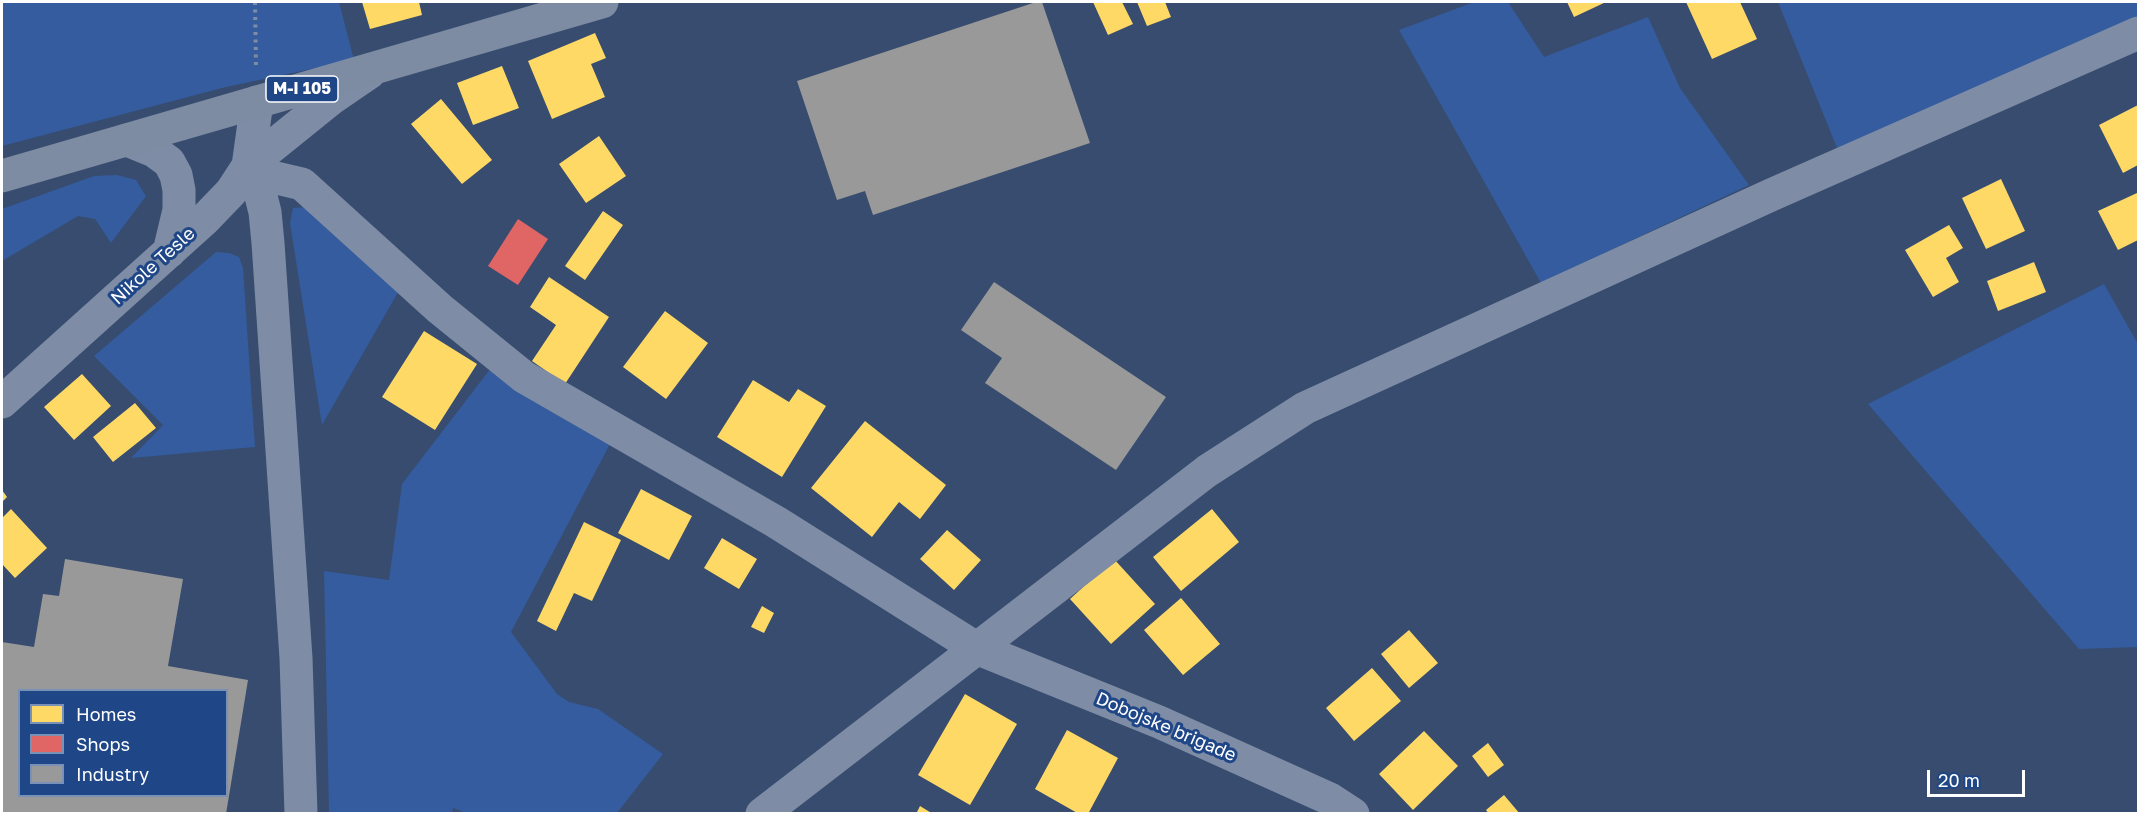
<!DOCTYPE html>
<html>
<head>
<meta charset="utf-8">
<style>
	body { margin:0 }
	#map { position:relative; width:2140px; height:815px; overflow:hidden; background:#374c6f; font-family:"Golos Text",sans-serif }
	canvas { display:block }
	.frame { position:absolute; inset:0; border:3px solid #fff; pointer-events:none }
	.legend { position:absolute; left:18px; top:689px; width:210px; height:108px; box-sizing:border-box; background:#1f4687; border:2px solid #7990b7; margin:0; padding:8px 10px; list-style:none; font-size:18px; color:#fff }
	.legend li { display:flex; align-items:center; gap:12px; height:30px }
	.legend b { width:30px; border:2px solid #7990b7 }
	.scale { position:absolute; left:1927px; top:770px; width:98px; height:27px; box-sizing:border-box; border:3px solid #fff; border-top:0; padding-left:8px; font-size:18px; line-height:21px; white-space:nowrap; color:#fff; -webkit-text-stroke:4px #1f4687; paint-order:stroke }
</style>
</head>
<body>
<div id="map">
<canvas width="2140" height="815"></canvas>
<div class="frame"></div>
<ul class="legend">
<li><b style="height:16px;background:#ffd966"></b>Homes</li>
<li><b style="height:16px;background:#e06666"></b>Shops</li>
<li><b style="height:16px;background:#999"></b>Industry</li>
</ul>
<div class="scale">20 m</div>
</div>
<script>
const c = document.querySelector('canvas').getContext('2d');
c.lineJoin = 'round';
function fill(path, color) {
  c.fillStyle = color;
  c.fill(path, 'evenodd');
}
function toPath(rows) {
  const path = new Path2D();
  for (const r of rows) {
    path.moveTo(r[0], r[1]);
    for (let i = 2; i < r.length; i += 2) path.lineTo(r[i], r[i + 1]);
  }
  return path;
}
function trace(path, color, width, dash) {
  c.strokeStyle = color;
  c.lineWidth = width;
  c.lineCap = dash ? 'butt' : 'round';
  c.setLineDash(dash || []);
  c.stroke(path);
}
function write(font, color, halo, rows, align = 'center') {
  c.font = font + ' "Golos Text",sans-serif';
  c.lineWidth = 6;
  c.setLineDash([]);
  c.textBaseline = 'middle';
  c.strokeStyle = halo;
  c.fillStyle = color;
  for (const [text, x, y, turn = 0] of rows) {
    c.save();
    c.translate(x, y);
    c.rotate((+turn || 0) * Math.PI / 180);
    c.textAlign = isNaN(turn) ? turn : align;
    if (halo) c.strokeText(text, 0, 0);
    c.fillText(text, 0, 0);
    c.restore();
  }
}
fill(toPath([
	[2,2,339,2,354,60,226,87,2,146],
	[1474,2,1508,2,1544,57,1648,17,1680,88,1749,185,1541,283,1399,30],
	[1778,2,2138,2,2138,18,1837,148],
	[117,175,136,180,146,196,111,243,95,219,78,216,2,261,2,209,94,176],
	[307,207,401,287,322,425,290,223,293,208],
	[216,252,229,253,239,257,243,268,255,447,131,458,163,425,94,356],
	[2104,284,2138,344,2138,647,2079,649,1868,404],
	[494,364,610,444,511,632,557,694,569,702,598,709,663,754,617,813,468,814,453,808,452,814,329,813,324,571,389,580,402,484]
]), '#345c9e');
fill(toPath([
	[362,2,419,2,422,15,370,29],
	[1093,2,1122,2,1133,24,1108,35],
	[1137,2,1165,2,1171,17,1147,26],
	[1567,2,1606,2,1574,17],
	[1686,2,1740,2,1757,39,1712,59],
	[595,33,606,58,591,64,605,97,552,119,528,61],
	[502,66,519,108,473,125,457,83],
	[441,99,492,160,462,184,411,124],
	[2138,105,2138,165,2123,173,2099,125],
	[599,136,626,176,586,203,559,164],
	[2001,179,2025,231,1986,249,1962,198],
	[2137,193,2138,197,2138,240,2118,250,2098,211],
	[603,211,623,225,585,280,565,266],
	[1949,225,1963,248,1946,258,1959,282,1933,297,1905,250],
	[2034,262,2046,292,1998,311,1987,281],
	[549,277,609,317,565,384,532,361,556,325,530,307],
	[665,311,708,343,666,399,623,367],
	[424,331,477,364,435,430,382,397],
	[82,374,111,406,74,440,44,407],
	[753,380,789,402,798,389,826,406,782,477,717,437],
	[135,403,156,428,113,462,93,437],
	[865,421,946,485,920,519,899,502,872,537,811,488],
	[641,489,692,516,669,560,618,533],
	[2,490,7,497,2,502],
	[11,509,47,548,15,578,2,564,2,518],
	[1212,509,1239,542,1181,591,1153,557],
	[584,522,621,540,592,601,574,593,556,631,537,621],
	[947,530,981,560,954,590,920,559],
	[722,538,757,559,739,589,704,568],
	[1114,559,1155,604,1111,644,1070,599],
	[1181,598,1220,644,1183,675,1144,630],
	[762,606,774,613,764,633,751,627],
	[1409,630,1438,663,1409,688,1381,654],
	[1372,668,1401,701,1354,741,1326,708],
	[965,694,1017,724,970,805,918,775],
	[1067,730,1118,758,1088,814,1079,814,1035,789],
	[1424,731,1458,766,1413,810,1379,774],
	[1488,743,1504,765,1488,777,1472,756],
	[1504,795,1520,814,1489,814,1486,810],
	[920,806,933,814,916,814]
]), '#ffd966');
fill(toPath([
	[518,219,548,239,518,285,488,266]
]), '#e06666');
fill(toPath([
	[1036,2,1042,2,1090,143,873,215,865,191,837,200,797,81],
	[994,282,1166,397,1116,470,985,383,1002,358,961,330],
	[65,559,183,579,168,666,248,680,226,814,2,814,2,642,34,647,43,594,59,596],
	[20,690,226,690,226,796,20,796]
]), '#999');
trace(toPath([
	[255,2,256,69]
]), '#7e8da5', 4, [3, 4.5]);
trace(toPath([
	[127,140,154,151,169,162,176,175,179,190,179,210,169,252],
	[255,173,302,184,440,309,524,377,776,522,976,648,1159,722,1330,799,1353,814],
	[2,402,204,220,231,192,248,166,257,102],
	[301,814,296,658,268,243,265,212,255,173,248,166,331,99,369,73],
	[762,814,1207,471,1305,408,1771,195,2138,33]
]), '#7e8da5', 33);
trace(toPath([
	[2,176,602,2]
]), '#7d8ca2', 33);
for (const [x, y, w] of [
	[302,89,72]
]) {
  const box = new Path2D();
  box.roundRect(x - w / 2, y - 13, w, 26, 4.5);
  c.fillStyle = '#1f4687';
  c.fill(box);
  trace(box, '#fff', 1.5);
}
write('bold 16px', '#fff', null, [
	["M-I 105",302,89]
]);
write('18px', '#fff', '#1f4687', [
	["Nikole Tesle",153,266,-42],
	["Dobojske brigade",1166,727,23]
]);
</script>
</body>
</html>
